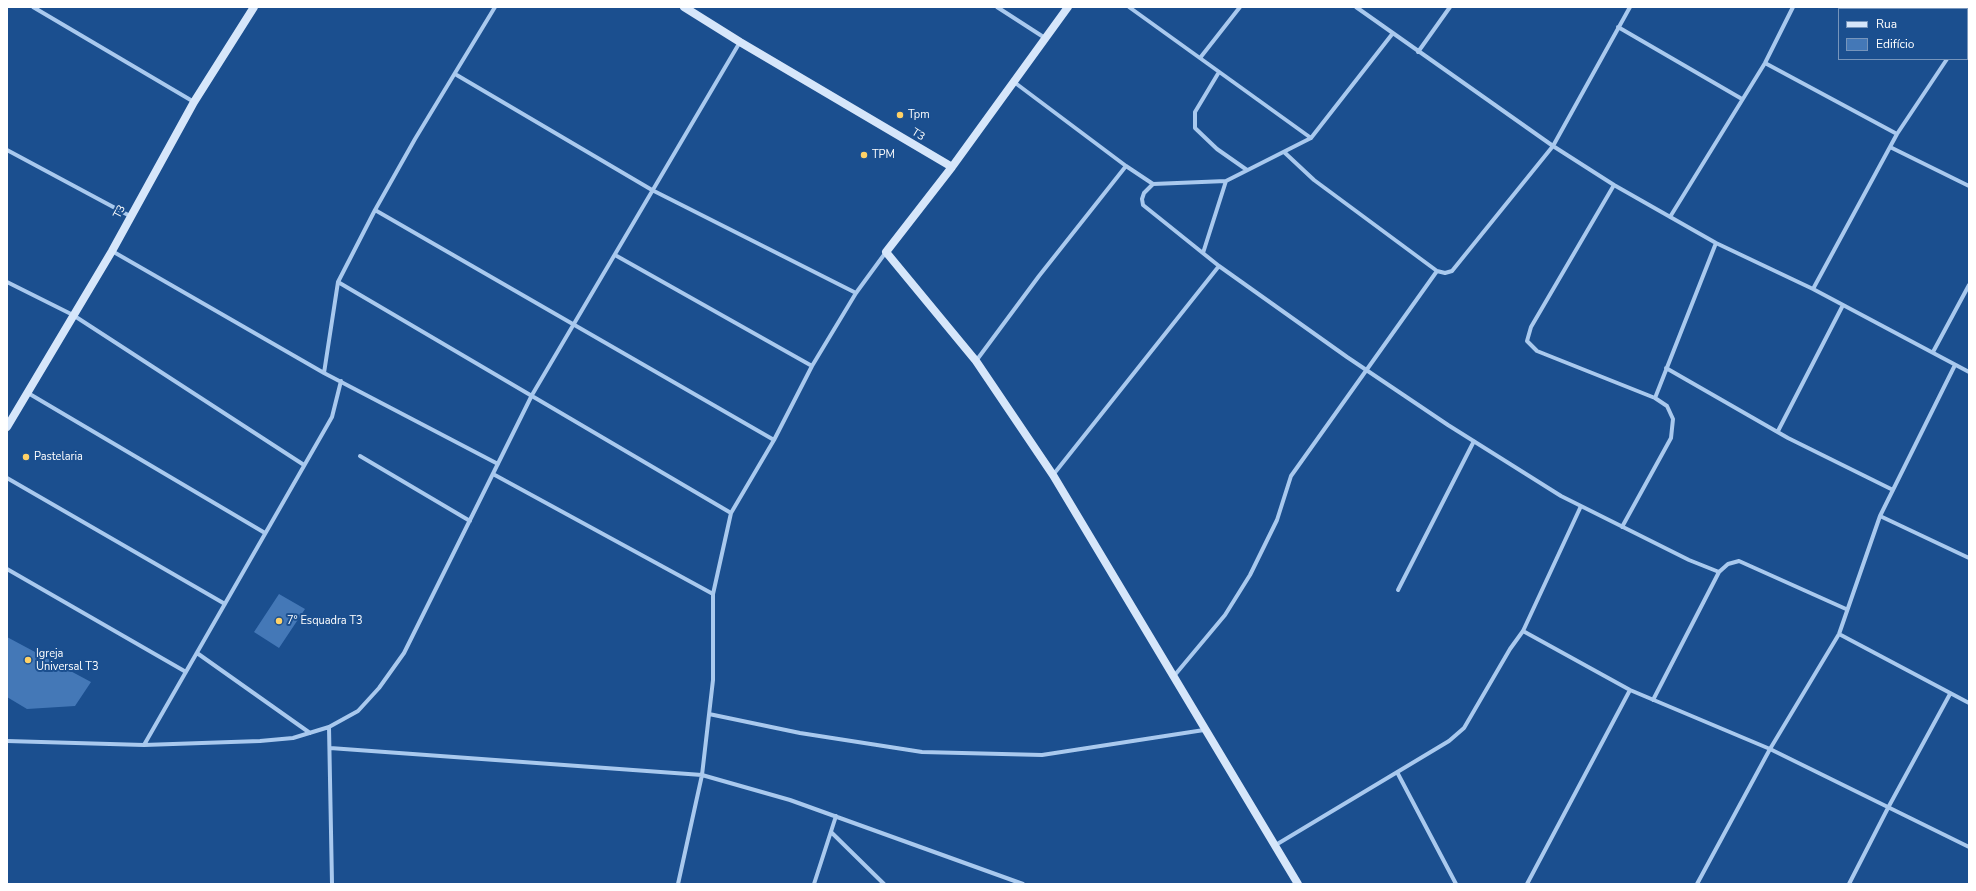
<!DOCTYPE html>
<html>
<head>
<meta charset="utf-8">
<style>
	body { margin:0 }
	#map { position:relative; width:1976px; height:891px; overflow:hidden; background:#1b4f8f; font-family:"Nunito Sans",sans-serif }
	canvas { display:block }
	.frame { position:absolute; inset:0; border:8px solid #fff; pointer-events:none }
	.legend { position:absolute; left:1838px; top:8px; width:130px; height:52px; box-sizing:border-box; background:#1b4f8f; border:1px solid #7695bc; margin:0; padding:5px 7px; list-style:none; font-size:12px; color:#fff }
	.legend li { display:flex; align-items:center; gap:8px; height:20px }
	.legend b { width:20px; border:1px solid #7695bc }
</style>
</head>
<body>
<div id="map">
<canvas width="1976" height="891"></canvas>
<div class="frame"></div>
<ul class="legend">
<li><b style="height:5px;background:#d6e6fa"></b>Rua</li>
<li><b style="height:11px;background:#4478b7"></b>Edifício</li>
</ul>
</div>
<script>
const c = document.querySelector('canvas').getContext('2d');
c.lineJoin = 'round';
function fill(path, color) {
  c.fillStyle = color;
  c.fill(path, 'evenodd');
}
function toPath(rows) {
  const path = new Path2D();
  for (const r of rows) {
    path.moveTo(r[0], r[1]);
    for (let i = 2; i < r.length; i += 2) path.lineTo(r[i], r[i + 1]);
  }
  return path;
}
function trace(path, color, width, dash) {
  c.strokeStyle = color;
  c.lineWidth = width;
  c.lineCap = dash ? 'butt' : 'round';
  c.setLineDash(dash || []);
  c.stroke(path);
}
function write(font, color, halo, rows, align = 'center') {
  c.font = font + ' "Nunito Sans",sans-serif';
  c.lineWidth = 4;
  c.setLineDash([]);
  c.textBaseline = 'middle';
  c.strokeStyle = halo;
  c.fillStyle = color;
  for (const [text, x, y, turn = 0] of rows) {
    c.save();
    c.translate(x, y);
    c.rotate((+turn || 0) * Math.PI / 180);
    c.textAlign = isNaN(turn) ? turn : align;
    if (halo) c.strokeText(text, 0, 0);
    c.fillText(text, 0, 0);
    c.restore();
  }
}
fill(toPath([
	[279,594,305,609,279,648,254,632],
	[7,637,91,682,75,706,27,709,7,697]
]), '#4478b7');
trace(toPath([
	[33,7,194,102],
	[997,7,1045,38],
	[1129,7,1311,138],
	[1356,7,1553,146,1614,185,1716,243,1813,289,1969,372],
	[1618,27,1742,99],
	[1967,29,1969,26],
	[1967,35,1969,36],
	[1418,52,1450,7],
	[1200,58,1240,7],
	[1765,63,1897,134],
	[1219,72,1195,112,1195,128,1217,149,1247,170],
	[455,74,652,190,856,293],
	[1014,82,1126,166,1153,184,1144,193,1142,199,1143,205,1219,266,1347,357,1448,425,1561,496,1689,560,1719,572],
	[1890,147,1969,186],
	[7,150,130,216],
	[1284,152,1314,180,1437,271,1445,273,1452,271,1553,146,1630,7],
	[1153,184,1226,181,1311,138,1393,33],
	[1614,185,1531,327,1527,341,1537,351,1655,398,1667,406,1673,419,1671,438,1622,527],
	[375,210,774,440],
	[1670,217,1765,63,1793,7],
	[112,251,324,373,498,464],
	[1203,253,1226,181],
	[615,255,812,366],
	[7,282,73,315,304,465],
	[338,282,731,513],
	[1813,289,1897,134,1947,59],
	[1933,352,1969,285],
	[976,361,1039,276,1126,166],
	[1666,368,1788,438,1893,490],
	[324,373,338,282,375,210,415,139,495,7],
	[28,393,265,533],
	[1655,398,1716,243],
	[1778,431,1843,305],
	[360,456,470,521],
	[493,474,713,594],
	[1053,475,1219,266],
	[7,478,225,604],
	[1880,516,1969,558],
	[7,569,186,672],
	[1398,590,1474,441],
	[1523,631,1630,690,1770,749,1969,847],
	[1839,634,1969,703],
	[197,653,310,733],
	[1174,676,1225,615,1250,575,1277,520,1291,476,1437,271],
	[1653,700,1719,572,1728,564,1739,561,1846,609],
	[709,714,800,733,922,752,1042,755,1204,730],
	[329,727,332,884],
	[7,741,144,745,260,741,293,738,329,727,358,711,379,688,404,653,532,395,740,42],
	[144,745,332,417,341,381],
	[330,748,702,775,790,800,1023,884],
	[1397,772,1456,884],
	[831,832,884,884],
	[1274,846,1449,741,1464,728,1510,649,1523,631,1581,506],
	[678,884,702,775,713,680,713,594,731,513,774,440,812,366,856,293,886,252],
	[814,884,836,816],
	[1527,884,1630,690],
	[1697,884,1770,749,1839,634,1880,516,1955,365],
	[1849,884,1889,806,1950,694]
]), '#a9c9ee', 4);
trace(toPath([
	[684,7,740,42,952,167,1068,7],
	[952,167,886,252,976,361,1053,475,1298,884],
	[7,427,112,251,194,102,254,7]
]), '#d6e6fa', 8);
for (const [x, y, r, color] of [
	[900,115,4,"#ffd166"],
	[864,155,4,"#ffd166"],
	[26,457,4,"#ffd166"],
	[279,621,4,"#ffd166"],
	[28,660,4,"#ffd166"]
]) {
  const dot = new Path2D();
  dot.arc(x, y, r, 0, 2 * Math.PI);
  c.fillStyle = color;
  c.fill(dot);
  trace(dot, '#1b4f8f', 1.5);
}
write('11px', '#fff', '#1b4f8f', [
	["Tpm",908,115],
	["TPM",872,155],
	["Pastelaria",34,457],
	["7° Esquadra T3",287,621],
	["Igreja",36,654],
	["Universal T3",36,667]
], 'left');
write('11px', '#fff', '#1b4f8f', [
	["T3",918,135,32],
	["T3",120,212,-62]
]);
</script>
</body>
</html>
